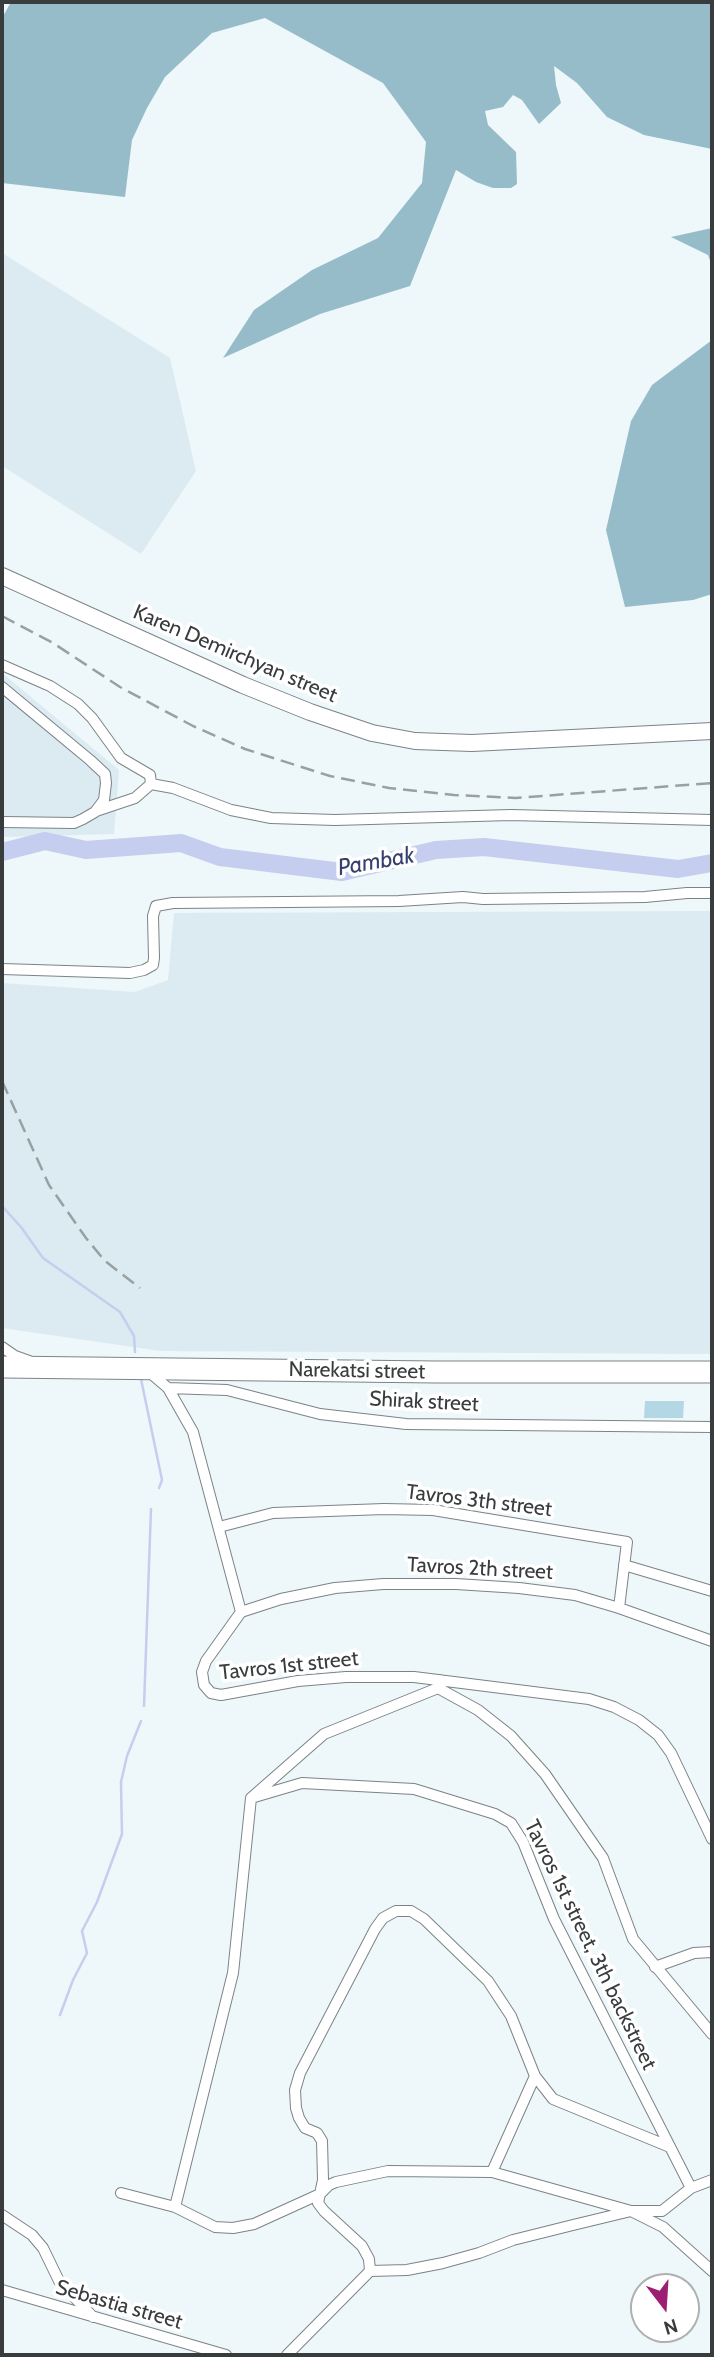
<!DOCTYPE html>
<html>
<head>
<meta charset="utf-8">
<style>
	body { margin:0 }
	#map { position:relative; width:714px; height:2357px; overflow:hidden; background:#eef7fa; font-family:Cabin,sans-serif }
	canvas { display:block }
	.frame { position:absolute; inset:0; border:4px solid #383c3d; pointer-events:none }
	.north { position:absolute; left:630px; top:2273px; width:70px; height:70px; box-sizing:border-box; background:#fff; border:2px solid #afb1b1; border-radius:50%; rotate:163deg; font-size:19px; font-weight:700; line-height:28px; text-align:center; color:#383c3d }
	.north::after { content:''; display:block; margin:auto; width:24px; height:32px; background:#9d1f74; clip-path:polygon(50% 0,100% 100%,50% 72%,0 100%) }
</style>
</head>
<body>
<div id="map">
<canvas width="714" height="2357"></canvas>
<div class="frame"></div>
<div class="north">N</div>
</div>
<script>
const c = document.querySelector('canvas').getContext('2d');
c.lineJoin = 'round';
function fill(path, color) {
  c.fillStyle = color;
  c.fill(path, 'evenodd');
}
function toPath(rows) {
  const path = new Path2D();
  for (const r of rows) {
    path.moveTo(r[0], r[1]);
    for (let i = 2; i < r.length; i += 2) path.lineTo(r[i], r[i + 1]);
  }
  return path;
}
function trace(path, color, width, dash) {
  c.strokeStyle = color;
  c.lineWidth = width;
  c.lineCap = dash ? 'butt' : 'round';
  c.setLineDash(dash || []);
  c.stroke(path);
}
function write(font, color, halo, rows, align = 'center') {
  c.font = font + ' Cabin,sans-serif';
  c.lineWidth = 7;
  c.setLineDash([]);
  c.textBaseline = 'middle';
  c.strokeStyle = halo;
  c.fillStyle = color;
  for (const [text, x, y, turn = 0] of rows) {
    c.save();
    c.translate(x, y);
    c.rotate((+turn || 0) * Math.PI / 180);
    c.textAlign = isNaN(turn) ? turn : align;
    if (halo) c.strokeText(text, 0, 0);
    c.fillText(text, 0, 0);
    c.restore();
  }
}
fill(toPath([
	[2,253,170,358,196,471,141,554,2,466],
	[2,673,119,770,114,834,2,837],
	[712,911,712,1354,161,1351,2,1328,2,983,135,992,168,980,174,913]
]), '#dbebf1');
fill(toPath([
	[645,1401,684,1401,683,1418,644,1418]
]), '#b4d7e5');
fill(toPath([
	[11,2,712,2,712,149,644,135,607,117,577,83,554,66,556,85,561,103,539,124,522,100,513,95,503,107,485,111,488,125,516,152,517,184,511,188,493,188,476,182,456,170,410,286,320,314,223,358,254,310,312,270,378,238,422,183,426,142,383,83,265,18,212,33,165,77,147,108,132,140,125,197,2,183,2,18],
	[712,228,712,266,708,255,671,237],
	[712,340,712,594,693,600,625,607,606,530,631,421,652,385]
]), '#96bcca');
trace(toPath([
	[2,1206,21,1227,43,1258,120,1312,134,1336,135,1352],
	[141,1379,162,1480,159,1488],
	[144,1706,151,1509],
	[60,2015,73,1980,87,1953,82,1931,97,1902,122,1834,121,1782,127,1756,141,1721]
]), '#c5ceee', 2.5);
trace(toPath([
	[2,852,45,841,86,850,181,843,220,857,342,872,436,850,484,847,678,869,712,863]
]), '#c5ceee', 18);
const street = toPath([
	[2,665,50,686,78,704,92,718,121,758,150,775,151,784,135,798,96,811],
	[2,687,90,760,105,774,106,783,104,800,95,812,83,819,74,823,2,822],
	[151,784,173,788,231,810,271,818,335,820,511,815,712,820],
	[2,969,130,973,144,970,153,965,154,958,153,916,156,906,173,903,399,901,463,897,483,899,645,897,687,893,712,893],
	[2,1347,15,1356,29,1361],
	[148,1371,168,1388,227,1390,320,1414,406,1424,712,1427],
	[168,1388,193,1432,241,1612],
	[219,1527,273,1513,384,1509,433,1510,627,1542,619,1608],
	[624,1565,712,1591],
	[712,1641,619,1608,575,1595,519,1588,456,1584,383,1584,335,1588,281,1599,241,1612,206,1661,202,1672,204,1685,211,1693,221,1695,298,1681,346,1677,414,1677,589,1699,614,1707,639,1720,658,1735,671,1753,712,1839],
	[440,1680,438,1688,324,1734,251,1798,302,1783,414,1789,495,1814,511,1823,523,1842,554,1919,691,2188],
	[438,1688,478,1710,511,1736,545,1774,603,1858,633,1939,712,2034],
	[655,1967,694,1953,712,1952],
	[492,2172,535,2076],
	[121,2193,175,2207,215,2227,233,2228,254,2224,320,2194,329,2185,336,2182,388,2171,492,2172,631,2211,663,2227,712,2271],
	[175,2207,233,1973,251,1798],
	[2,2215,32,2235,43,2248,59,2281,93,2317],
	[370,2271,369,2259,362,2246,324,2211,318,2203,323,2180,322,2141,317,2133,305,2128,299,2118,296,2108,295,2090,300,2073,375,1929,383,1918,396,1911,411,1911,424,1919,488,1981,511,2016,535,2076,553,2099,670,2147],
	[2,2290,226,2355],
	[287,2355,370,2271,407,2270,443,2263,479,2253,513,2240,573,2225,631,2211,662,2211,691,2188,712,2180]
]);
const secondary = toPath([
	[2,576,243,685,310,712,372,733,415,741,472,743,712,731]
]);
const highway = toPath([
	[2,1367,436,1372,712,1372]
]);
trace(street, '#7c8386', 12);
trace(secondary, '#7c8386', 18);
trace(highway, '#7c8386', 23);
trace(street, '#fff', 10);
trace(secondary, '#fff', 16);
trace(highway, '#fff', 21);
trace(toPath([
	[2,616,53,643,120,687,193,726,245,749,330,776,389,788,454,795,516,798,712,783],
	[2,1081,49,1185,86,1238,105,1261,140,1288]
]), '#99a0a2', 2.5, [14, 7]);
write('21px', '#383c3d', '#fff', [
	["Karen Demirchyan street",235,654,23],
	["Narekatsi street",357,1371,1],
	["Shirak street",424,1402,3],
	["Tavros 3th street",479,1501,7],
	["Tavros 2th street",480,1569,3],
	["Tavros 1st street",289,1666,-6],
	["Tavros 1st street, 3th backstreet",590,1945,64],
	["Sebastia street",119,2305,16]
]);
write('italic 23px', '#36406c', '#fff', [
	["Pambak",376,862,-10]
]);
</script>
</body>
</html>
